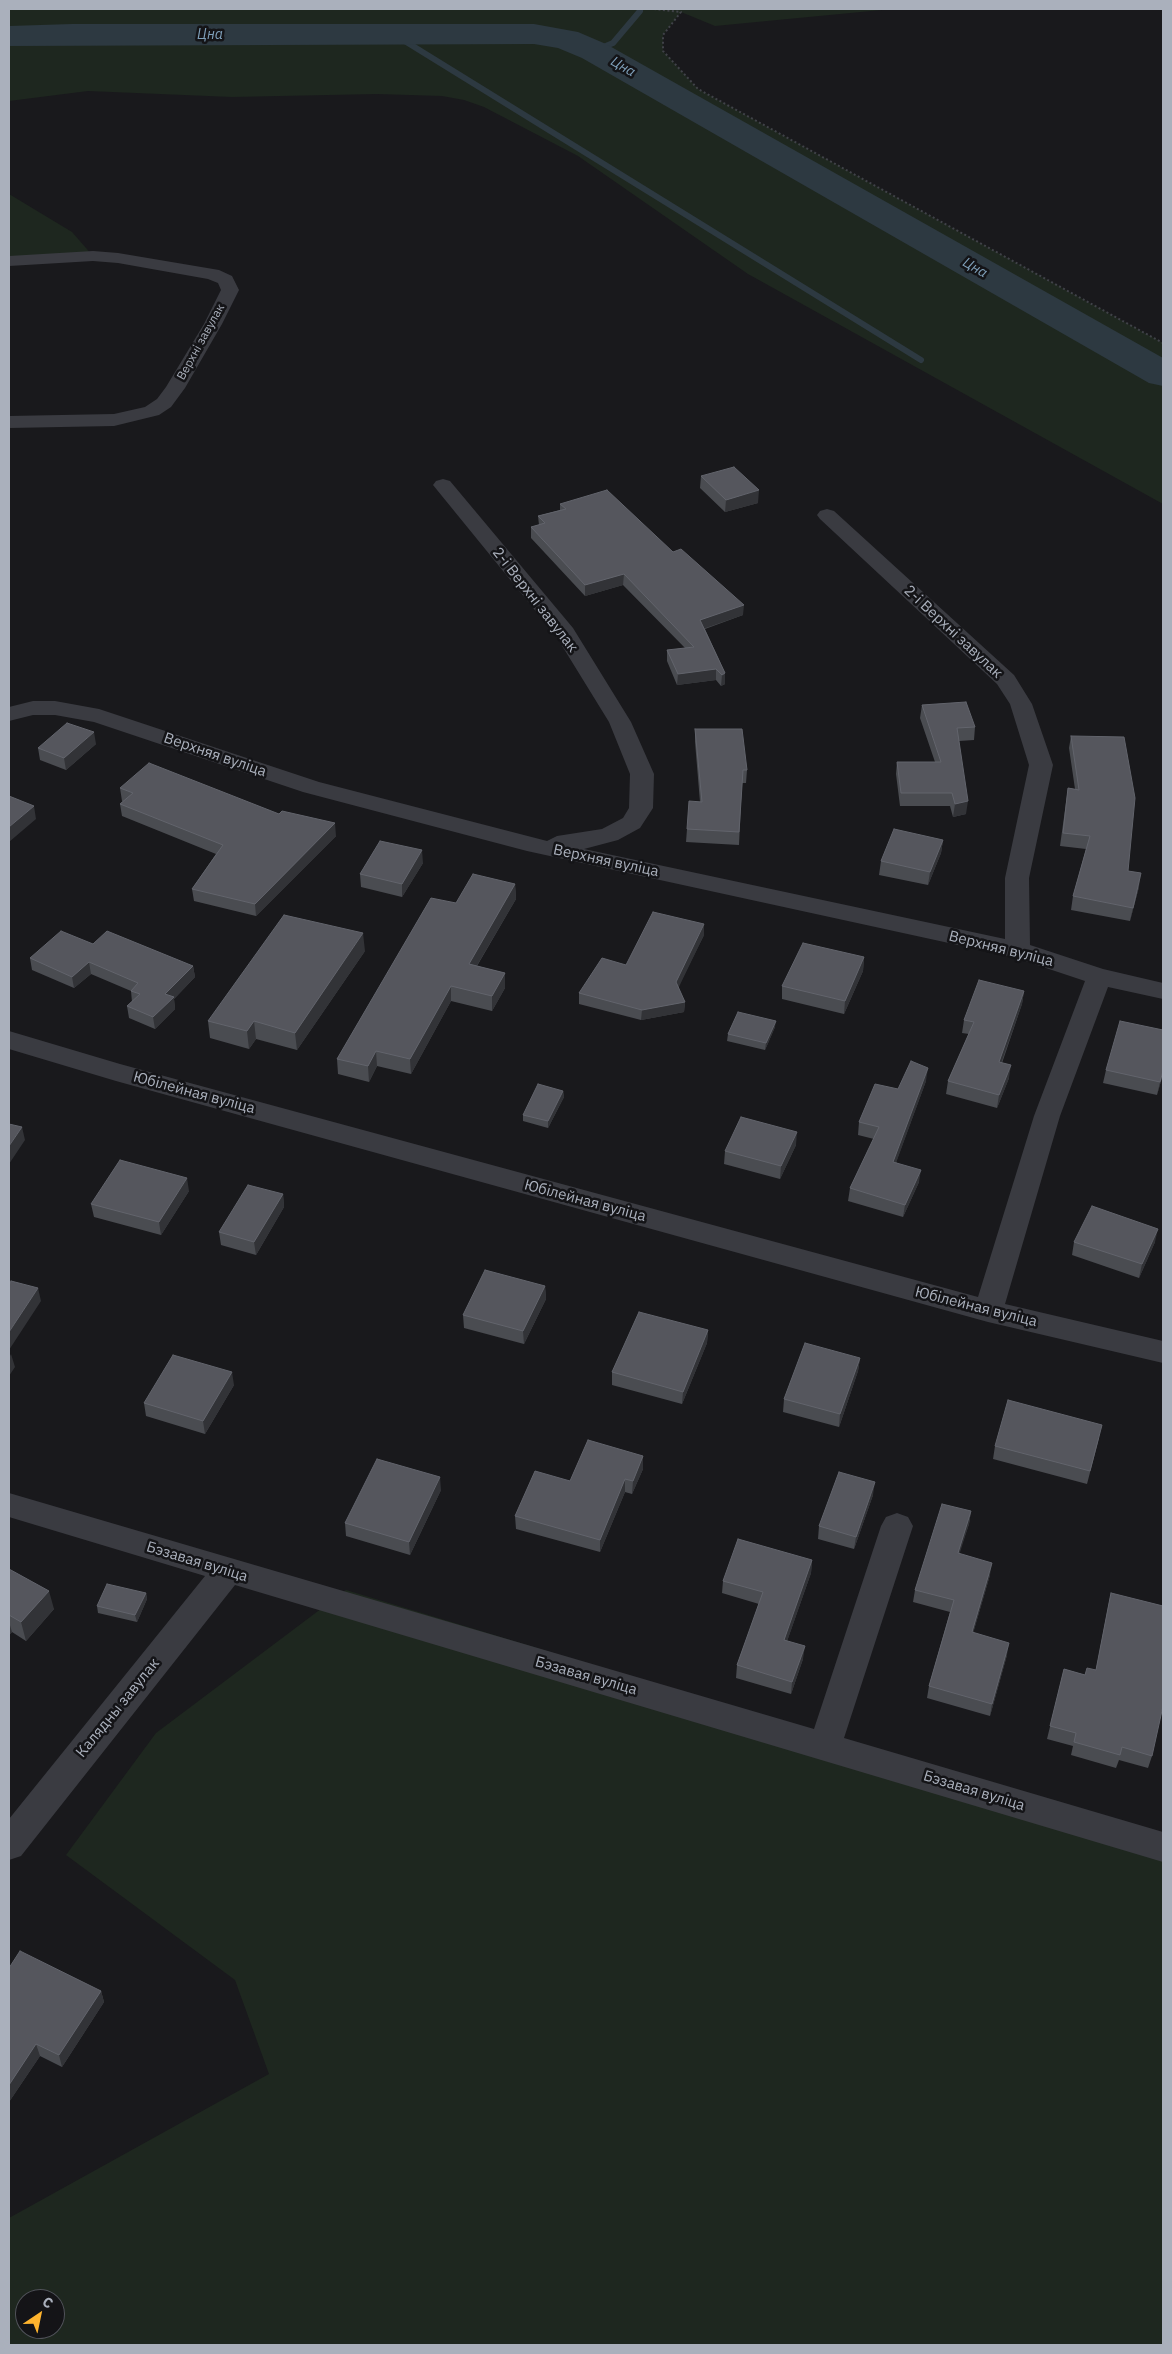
<!DOCTYPE html>
<html>
<head>
<meta charset="utf-8">
<style>
	body { margin:0 }
	#map { position:relative; width:1172px; height:2354px; overflow:hidden; background:#19191c; font-family:"IBM Plex Sans",sans-serif }
	canvas { display:block }
	.frame { position:absolute; inset:0; border:10px solid #aab0bc; pointer-events:none }
	.north { position:absolute; left:15px; top:2289px; width:50px; height:50px; box-sizing:border-box; background:#141417; border:1px solid #505259; border-radius:50%; rotate:34deg; font-size:14px; font-weight:700; line-height:20px; text-align:center; color:#aab0bc }
	.north::after { content:''; display:block; margin:auto; width:18px; height:22px; background:#ffb42e; clip-path:polygon(50% 0,100% 100%,50% 72%,0 100%) }
</style>
</head>
<body>
<div id="map">
<canvas width="1172" height="2354"></canvas>
<div class="frame"></div>
<div class="north">С</div>
</div>
<script>
const c = document.querySelector('canvas').getContext('2d');
c.lineJoin = 'round';
function fill(path, color) {
  c.fillStyle = color;
  c.fill(path, 'evenodd');
}
function toPath(rows) {
  const path = new Path2D();
  for (const r of rows) {
    path.moveTo(r[0], r[1]);
    for (let i = 2; i < r.length; i += 2) path.lineTo(r[i], r[i + 1]);
  }
  return path;
}
function trace(path, color, width, dash) {
  c.strokeStyle = color;
  c.lineWidth = width;
  c.lineCap = dash ? 'butt' : 'round';
  c.setLineDash(dash || []);
  c.stroke(path);
}
function write(font, color, halo, rows, align = 'center') {
  c.font = font + ' "IBM Plex Sans",sans-serif';
  c.lineWidth = 5;
  c.setLineDash([]);
  c.textBaseline = 'middle';
  c.strokeStyle = halo;
  c.fillStyle = color;
  for (const [text, x, y, turn = 0] of rows) {
    c.save();
    c.translate(x, y);
    c.rotate((+turn || 0) * Math.PI / 180);
    c.textAlign = isNaN(turn) ? turn : align;
    if (halo) c.strokeText(text, 0, 0);
    c.fillText(text, 0, 0);
    c.restore();
  }
}
fill(toPath([
	[9,9,892,9,715,26,681,12,663,35,663,51,698,89,1163,343,1163,504,748,274,578,156,484,107,464,100,442,96,377,94,232,97,88,91,9,101],
	[9,194,72,232,93,256,9,261],
	[346,1590,1163,1838,1163,2345,9,2345,9,2218,269,2074,235,1980,66,1855,156,1733],
	[25,2299,55,2299,55,2329,25,2329]
]), '#1e271f');
trace(toPath([
	[395,35,921,360],
	[594,51,613,43,640,11]
]), '#2d3941', 6);
fill(toPath([
	[72,24,534,24,578,32,606,44,1163,358,1163,386,1149,383,582,58,558,48,534,44,9,46,9,26,72,24]
]), '#2d3941');
trace(toPath([
	[654,9,681,12,663,35,663,51,698,89,1163,343]
]), '#404248', 2, [2, 2.5]);
fill(toPath([
	[93,251,118,253,219,270,232,276,239,290,222,324,185,388,171,407,159,415,114,426,9,428,9,416,114,414,145,407,157,399,166,387,204,324,221,290,218,283,208,279,118,263,93,261,9,266,9,256,93,251],
	[443,479,450,481,573,628,631,722,654,774,653,808,640,828,618,840,584,849,1005,939,1005,878,1029,765,1010,704,997,684,820,519,817,515,820,511,827,509,834,511,1014,675,1032,704,1053,765,1029,878,1030,945,1103,969,1163,983,1163,999,1108,987,1060,1116,1005,1304,1163,1341,1163,1363,988,1322,116,1081,9,1049,9,1031,120,1064,978,1297,1034,1116,1085,981,1013,957,527,851,303,792,94,722,55,715,33,715,9,721,9,707,33,701,55,701,99,709,319,782,547,841,557,836,602,829,623,818,629,808,630,774,609,722,556,636,433,485,436,481,443,479],
	[9,1493,814,1729,881,1526,886,1517,897,1513,908,1517,913,1526,844,1738,1163,1832,1163,1862,235,1585,21,1856,9,1860,9,1819,205,1576,9,1517,9,1493]
]), '#3a3b41');
fill(toPath([
	[701,476,758,503,725,512,700,488],
	[560,504,673,552,743,615,705,629,725,673,725,684,721,686,716,680,677,685,667,661,667,650,685,648,623,585,585,596,531,538,531,527,539,525,538,516,560,510],
	[922,705,975,727,974,740,959,741,966,814,953,817,950,806,900,806,896,774,897,762,935,762,920,718],
	[695,729,747,770,746,783,742,783,739,845,686,842,687,829,700,802,695,742],
	[1071,736,1128,871,1139,887,1130,921,1071,910,1073,896,1086,849,1060,846,1068,788,1075,789,1069,748],
	[96,744,66,770,40,760,38,748],
	[120,788,279,814,336,836,256,916,194,901,192,889,216,854,122,816,120,804,123,801,122,801],
	[943,840,941,853,928,885,879,875,881,861],
	[423,863,402,897,361,887,360,874],
	[515,884,516,899,477,966,505,973,505,988,492,1011,451,1001,411,1074,377,1066,369,1082,338,1074,337,1059,456,903],
	[704,935,678,987,685,1002,684,1012,641,1020,579,1004,579,993,626,965],
	[93,944,193,966,195,977,174,999,175,1009,155,1029,129,1018,127,1006,132,1002,131,991,91,974,74,988,32,970,30,958],
	[365,951,297,1050,256,1039,249,1049,210,1038,208,1021],
	[864,957,863,971,844,1014,782,999,782,986],
	[1024,991,1022,1004,1002,1063,1009,1078,997,1108,946,1094,948,1081,969,1034,962,1033,964,1020],
	[775,1027,765,1050,727,1041,728,1034],
	[1163,1030,1163,1074,1157,1095,1103,1083,1106,1070],
	[926,1081,896,1162,919,1182,903,1217,848,1201,850,1188,874,1139,858,1135,859,1122,898,1089],
	[563,1091,564,1097,548,1128,523,1121,523,1115],
	[796,1145,780,1179,724,1164,725,1151],
	[189,1191,161,1235,94,1217,91,1204],
	[283,1194,284,1207,256,1255,221,1245,219,1232],
	[1074,1242,1155,1242,1139,1278,1072,1255],
	[545,1286,546,1299,524,1344,464,1328,463,1315],
	[708,1330,707,1343,682,1404,612,1385,612,1372],
	[860,1358,858,1371,839,1427,783,1412,784,1399],
	[234,1385,205,1434,146,1416,144,1403],
	[1099,1438,1087,1484,993,1459,995,1446],
	[643,1456,643,1469,632,1494,625,1492,600,1552,516,1529,515,1516,570,1481],
	[441,1490,410,1555,346,1536,345,1523],
	[873,1495,854,1549,818,1539,819,1526],
	[971,1511,969,1524,959,1553,990,1575,973,1633,1007,1655,990,1716,927,1698,929,1686,950,1612,913,1602,915,1590],
	[812,1560,811,1573,787,1641,803,1659,791,1694,736,1678,737,1665,759,1604,722,1593,723,1581],
	[9,1568,9,1569,54,1609,26,1641,12,1632,9,1635],
	[146,1593,147,1599,137,1622,98,1613,97,1606],
	[1111,1593,1152,1756,1148,1768,1119,1760,1116,1768,1071,1755,1073,1746,1047,1739,1064,1669,1085,1675,1096,1670,1108,1607],
	[9,1968,101,1991,104,2002,62,2067,40,2056,9,2102]
]), '#4a4c51');
fill(toPath([
	[759,490,758,503,725,512,726,500],
	[624,574,623,585,585,596,585,585],
	[744,605,743,615,700,630,700,620],
	[716,669,716,680,677,685,678,674],
	[725,673,725,684,721,686,722,675],
	[94,732,96,744,66,770,64,758],
	[968,801,966,814,953,817,955,804],
	[34,806,36,819,9,842,9,827],
	[335,823,336,836,256,916,255,904],
	[943,840,941,853,928,885,930,872],
	[422,850,423,863,402,897,402,884],
	[1141,873,1139,887,1130,921,1133,908],
	[515,884,516,899,469,979,469,964],
	[704,924,704,935,676,993,676,982],
	[363,933,365,951,297,1050,295,1033],
	[864,957,863,971,844,1014,845,1001],
	[89,962,91,974,74,988,72,977],
	[193,966,195,977,174,999,175,1009,155,1029,153,1017,165,994],
	[505,973,505,988,492,1011,492,996],
	[451,986,451,1001,411,1074,410,1059],
	[1024,991,1022,1004,997,1075,999,1062],
	[685,1002,684,1012,641,1020,642,1010],
	[254,1021,256,1039,249,1049,247,1031],
	[776,1021,775,1027,765,1050,766,1043],
	[376,1051,377,1066,369,1082,368,1066],
	[1011,1065,1009,1078,997,1108,999,1095],
	[928,1068,926,1081,892,1174,893,1162],
	[1163,1071,1163,1074,1157,1095,1160,1082],
	[563,1091,564,1097,548,1128,548,1121],
	[22,1127,25,1140,9,1164,9,1146],
	[797,1132,796,1145,780,1179,781,1166],
	[921,1170,919,1182,903,1217,905,1205],
	[187,1178,189,1191,161,1235,159,1222],
	[283,1194,284,1207,256,1255,254,1242],
	[1158,1229,1155,1242,1139,1278,1142,1264],
	[545,1286,546,1299,524,1344,523,1331],
	[38,1288,41,1301,9,1350,9,1332],
	[708,1330,707,1343,682,1404,683,1392],
	[11,1354,15,1367,9,1376,9,1358],
	[860,1358,858,1371,839,1427,840,1414],
	[232,1372,234,1385,205,1434,203,1421],
	[643,1456,643,1469,632,1494,633,1481],
	[440,1477,441,1490,410,1555,409,1542],
	[625,1479,625,1492,600,1552,600,1540],
	[875,1482,873,1495,854,1549,856,1537],
	[971,1511,969,1524,956,1565,958,1553],
	[812,1560,811,1573,783,1653,784,1640],
	[992,1563,990,1575,970,1644,972,1632],
	[49,1591,54,1609,26,1641,21,1622],
	[146,1593,147,1599,137,1622,135,1615],
	[9,1622,12,1632,9,1635],
	[1009,1643,1007,1655,990,1716,992,1704],
	[805,1646,803,1659,791,1694,792,1682],
	[101,1991,104,2002,62,2067,59,2055],
	[36,2044,40,2056,9,2102,9,2085]
]), '#323337');
const building = toPath([
	[734,467,759,490,726,500,701,476,734,467],
	[607,490,673,552,681,549,744,605,700,620,725,673,722,675,716,669,678,674,667,650,694,647,624,574,585,585,531,527,545,523,538,516,566,509,560,504,607,490],
	[966,702,975,727,957,728,968,801,955,804,952,793,901,793,897,762,941,762,922,705,966,702],
	[67,723,94,732,64,758,38,748,67,723],
	[695,729,742,729,747,770,743,770,739,832,687,829,689,801,702,802,695,729],
	[1071,736,1124,737,1135,798,1128,871,1141,873,1133,908,1073,896,1090,836,1063,833,1068,788,1079,790,1071,736],
	[149,763,279,814,282,811,335,823,255,904,192,889,223,845,120,804,133,793,120,788,149,763],
	[9,796,34,806,9,827,9,796],
	[894,829,943,840,930,872,881,861,894,829],
	[380,841,422,850,402,884,360,874,380,841],
	[473,874,515,884,469,964,505,973,492,996,451,986,410,1059,376,1051,368,1066,337,1059,431,898,456,903,473,874],
	[653,912,704,924,676,982,685,1002,642,1010,579,993,602,958,626,965,653,912],
	[284,915,363,933,295,1033,254,1021,247,1031,208,1021,284,915],
	[61,931,93,944,107,931,193,966,165,994,174,997,153,1017,127,1006,140,994,131,991,138,983,89,962,72,977,30,958,61,931],
	[803,943,864,957,845,1001,782,986,803,943],
	[979,980,1024,991,999,1062,1011,1065,999,1095,948,1081,974,1022,964,1020,979,980],
	[738,1012,776,1021,766,1043,728,1034,738,1012],
	[1120,1021,1163,1030,1163,1071,1160,1082,1106,1070,1120,1021],
	[911,1061,928,1068,893,1162,921,1170,905,1205,850,1188,879,1127,859,1122,875,1084,898,1089,911,1061],
	[538,1084,563,1091,548,1121,523,1115,538,1084],
	[741,1117,797,1132,781,1166,725,1151,741,1117],
	[9,1124,22,1127,9,1146,9,1124],
	[120,1160,187,1178,159,1222,91,1204,120,1160],
	[248,1185,283,1194,254,1242,219,1232,248,1185],
	[1092,1206,1158,1229,1142,1264,1074,1242,1092,1206],
	[485,1270,545,1286,523,1331,463,1315,485,1270],
	[11,1281,38,1288,9,1332,9,1285,11,1281],
	[639,1312,708,1330,683,1392,612,1372,639,1312],
	[805,1343,860,1358,840,1414,784,1399,805,1343],
	[173,1355,232,1372,203,1421,144,1403,173,1355],
	[1008,1400,1102,1425,1090,1471,995,1446,1008,1400],
	[588,1440,643,1456,633,1481,625,1479,600,1540,515,1516,535,1471,570,1481,588,1440],
	[377,1459,440,1477,409,1542,345,1523,377,1459],
	[839,1472,875,1482,856,1537,819,1526,839,1472],
	[942,1504,971,1511,958,1553,992,1563,972,1632,1009,1643,992,1704,929,1686,954,1600,915,1590,942,1504],
	[738,1539,812,1560,784,1640,805,1646,792,1682,737,1665,763,1592,723,1581,738,1539],
	[9,1569,49,1591,21,1622,9,1615,9,1569],
	[107,1584,146,1593,135,1615,97,1606,107,1584],
	[1111,1593,1163,1606,1163,1706,1152,1756,1122,1747,1120,1755,1074,1742,1076,1733,1050,1726,1064,1669,1085,1675,1087,1668,1096,1670,1111,1593],
	[20,1951,101,1991,59,2055,36,2044,9,2085,9,1968,20,1951]
]);
fill(building, '#55565d');
trace(building, '#62646c', 1);
write('12px', '#aab0bc', '#141417', [
	["Верхні завулак",201,342,-61]
]);
write('italic 14px', '#7fa0ba', '#141417', [
	["Цна",210,35],
	["Цна",623,67,30],
	["Цна",975,268,30]
]);
write('15px', '#aab0bc', '#141417', [
	["2-і Верхні завулак",535,600,52],
	["2-і Верхні завулак",953,632,43],
	["Верхняя вуліца",215,755,19],
	["Верхняя вуліца",606,861,12],
	["Верхняя вуліца",1001,949,14],
	["Юбілейная вуліца",194,1093,15],
	["Юбілейная вуліца",585,1201,15],
	["Юбілейная вуліца",976,1307,14],
	["Бэзавая вуліца",197,1562,17],
	["Бэзавая вуліца",586,1676,16],
	["Калядны завулак",118,1708,-51],
	["Бэзавая вуліца",974,1791,17]
]);
</script>
</body>
</html>
